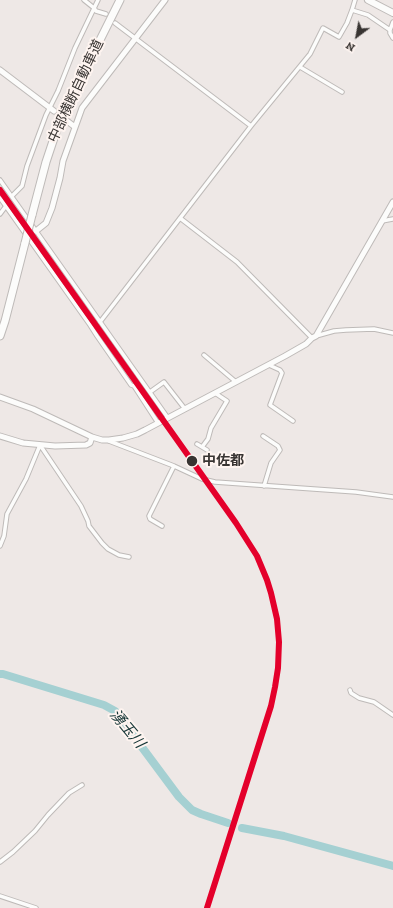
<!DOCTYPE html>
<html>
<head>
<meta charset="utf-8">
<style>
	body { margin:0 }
	#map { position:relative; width:393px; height:908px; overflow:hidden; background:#eee8e6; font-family:"Zilla Slab",serif }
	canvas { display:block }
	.north { position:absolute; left:337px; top:16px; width:40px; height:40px; -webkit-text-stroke:3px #fef4f0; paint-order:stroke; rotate:212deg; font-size:11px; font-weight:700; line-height:16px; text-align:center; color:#383432 }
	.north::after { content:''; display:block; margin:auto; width:14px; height:18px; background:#383432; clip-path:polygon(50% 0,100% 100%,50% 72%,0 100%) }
</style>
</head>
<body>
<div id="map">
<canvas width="393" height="908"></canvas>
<div class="north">N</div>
</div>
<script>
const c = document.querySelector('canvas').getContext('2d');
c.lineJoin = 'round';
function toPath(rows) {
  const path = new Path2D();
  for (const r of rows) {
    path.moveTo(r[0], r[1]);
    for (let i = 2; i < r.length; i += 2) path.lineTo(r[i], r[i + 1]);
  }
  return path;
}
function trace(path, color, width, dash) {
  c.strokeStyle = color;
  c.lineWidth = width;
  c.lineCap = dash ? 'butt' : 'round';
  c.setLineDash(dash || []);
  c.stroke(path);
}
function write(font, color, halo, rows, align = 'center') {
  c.font = font + ' "Zilla Slab","Noto Sans JP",serif';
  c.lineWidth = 4;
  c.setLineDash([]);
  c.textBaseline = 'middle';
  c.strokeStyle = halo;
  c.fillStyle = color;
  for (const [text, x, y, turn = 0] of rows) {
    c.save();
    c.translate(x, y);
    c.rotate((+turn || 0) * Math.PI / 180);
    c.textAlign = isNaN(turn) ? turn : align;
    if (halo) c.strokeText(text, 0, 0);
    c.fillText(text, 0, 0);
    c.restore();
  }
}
trace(toPath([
	[0,674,3,674,104,705,115,711,179,797,192,810,201,814,228,823],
	[242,828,284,836,393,866]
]), '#a5d0d2', 8);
const street = toPath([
	[84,0,94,8,96,11,106,14],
	[352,10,368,15,390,30,390,33,393,38],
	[115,23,251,126],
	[390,30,393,22],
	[300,67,342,92],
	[0,180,168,418],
	[12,196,22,186,27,166,46,115,58,91,75,48,98,0],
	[0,198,90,325,97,336,131,385,134,386,158,423],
	[0,214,6,206],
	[180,218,237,262,312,338],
	[382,221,393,219],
	[100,322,251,126,310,54,323,28,339,37,347,23,352,10,355,0],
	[316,336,334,331,346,330,374,329,393,333],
	[204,355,236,382],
	[269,365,280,370,282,373,270,405,293,421],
	[150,392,164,382,185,409],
	[263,436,278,446,280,450,271,463,264,486],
	[109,441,174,466,202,479,215,482,356,492,393,497],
	[197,444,202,447],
	[40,445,81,506,88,521,89,526,102,543,108,549,119,555,129,557],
	[207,450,202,447,208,439,211,428,227,401,215,393],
	[162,526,150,519,149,516,174,466],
	[0,546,4,536,7,514,26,479,40,445],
	[350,690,351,693,359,698,374,702,393,715],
	[0,862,13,852,35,831,48,815,69,793,82,785],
	[0,896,36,908]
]);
const secondary = toPath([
	[0,70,54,111],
	[67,121,75,127],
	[36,231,46,223,52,208,60,178,63,161,82,108,165,0],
	[0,397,33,409,92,437,102,440,109,440,123,438,137,434,145,430,285,356,306,344,312,338,316,336,393,202],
	[0,436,23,443,55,446,86,445,90,443,92,437]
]);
const primary = toPath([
	[368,0,393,13]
]);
const highway = toPath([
	[32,215,46,162,60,120,120,0],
	[0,336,5,321,25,243]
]);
trace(street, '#bebab8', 5.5);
trace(secondary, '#bebab8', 7);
trace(primary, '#bebab8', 8);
trace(highway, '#bebab8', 9);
trace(street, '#fcfcfb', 3.5);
trace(secondary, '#fcfcfb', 5);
trace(primary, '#fcfcfb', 6);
trace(highway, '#fcfcfb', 7);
const highwayBridge = toPath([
	[25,243,32,215]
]);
trace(highwayBridge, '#bebab8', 9, []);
trace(highwayBridge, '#fcfcfb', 7);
trace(toPath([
	[0,190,236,523,257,556,267,580,271,593,277,619,279,642,278,668,275,687,271,706,207,908]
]), '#e4002b', 6);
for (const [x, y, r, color] of [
	[192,461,6,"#383432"]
]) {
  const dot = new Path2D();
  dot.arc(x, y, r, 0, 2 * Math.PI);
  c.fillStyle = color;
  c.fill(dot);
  trace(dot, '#fef4f0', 1.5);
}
write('14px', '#383432', '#fef4f0', [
	["中部横断自動車道",76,91,-65]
]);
write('bold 14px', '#383432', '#fef4f0', [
	["中佐都",202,461]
], 'left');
write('italic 15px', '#133435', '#fef4f0', [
	["湧玉川",127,729,50]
]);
</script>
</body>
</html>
